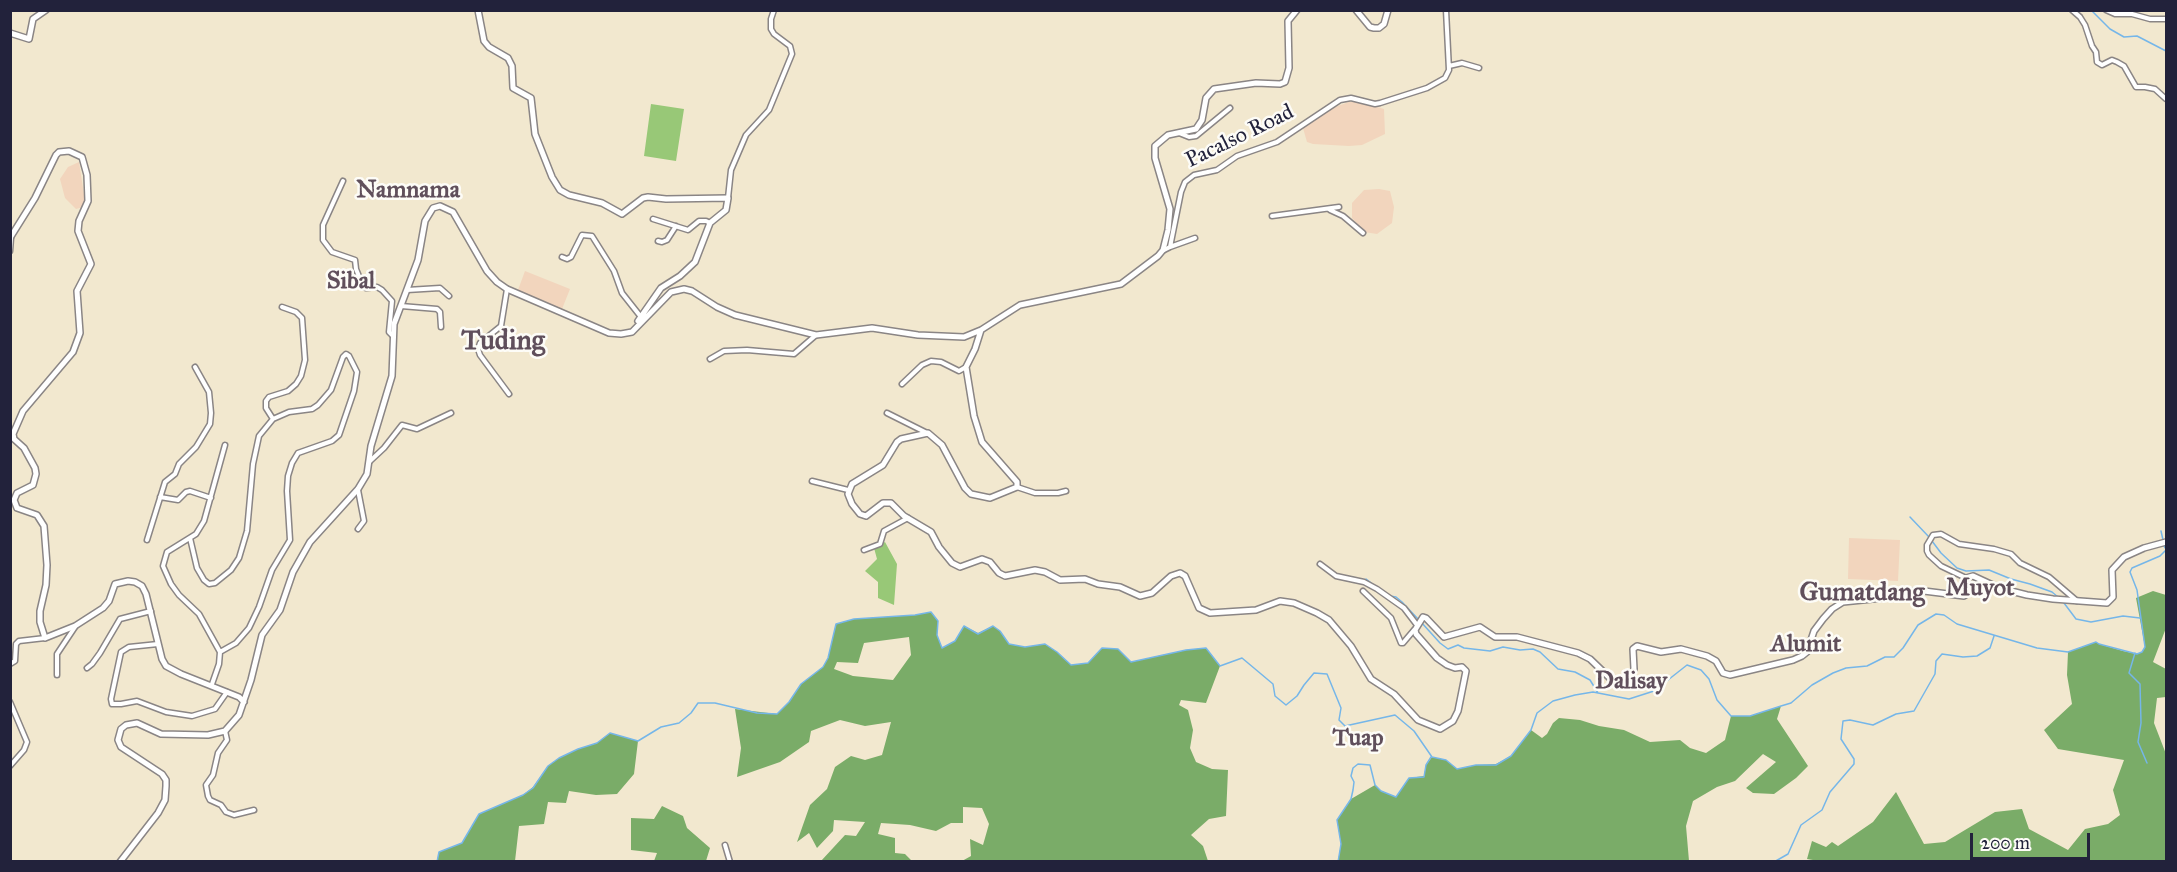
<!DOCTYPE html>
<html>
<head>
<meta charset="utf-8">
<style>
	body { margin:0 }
	#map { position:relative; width:2177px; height:872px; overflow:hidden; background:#f2e8cf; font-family:"IM FELL Great Primer",serif }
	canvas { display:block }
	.frame { position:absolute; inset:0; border:12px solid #22223b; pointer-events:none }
	.scale { position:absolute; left:1970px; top:833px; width:120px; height:27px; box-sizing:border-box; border:3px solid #22223b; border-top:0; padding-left:8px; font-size:18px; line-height:21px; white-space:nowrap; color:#22223b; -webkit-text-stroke:4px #fdfcf7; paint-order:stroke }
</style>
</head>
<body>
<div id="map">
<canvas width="2177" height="872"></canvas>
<div class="frame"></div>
<div class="scale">200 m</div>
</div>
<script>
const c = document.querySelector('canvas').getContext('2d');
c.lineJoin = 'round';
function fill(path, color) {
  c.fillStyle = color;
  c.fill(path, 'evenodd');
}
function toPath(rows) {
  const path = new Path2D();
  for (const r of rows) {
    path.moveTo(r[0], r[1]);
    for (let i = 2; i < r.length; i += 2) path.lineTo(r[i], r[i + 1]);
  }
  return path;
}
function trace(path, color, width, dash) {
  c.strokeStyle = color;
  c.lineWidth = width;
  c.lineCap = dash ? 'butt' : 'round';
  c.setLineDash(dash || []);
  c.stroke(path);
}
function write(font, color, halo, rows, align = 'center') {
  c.font = font + ' "IM FELL Great Primer",serif';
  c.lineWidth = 5;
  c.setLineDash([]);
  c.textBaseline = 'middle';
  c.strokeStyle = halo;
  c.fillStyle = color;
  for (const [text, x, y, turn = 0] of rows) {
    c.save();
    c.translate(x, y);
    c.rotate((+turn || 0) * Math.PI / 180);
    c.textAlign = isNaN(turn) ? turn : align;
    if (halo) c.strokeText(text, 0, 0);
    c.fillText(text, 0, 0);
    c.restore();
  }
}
fill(toPath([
	[1349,102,1361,102,1384,109,1385,134,1362,145,1349,146,1313,144,1307,142,1303,128,1335,107],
	[79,162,85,201,83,207,76,209,65,198,60,179,68,167],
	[1379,189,1390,191,1394,207,1392,223,1377,234,1364,232,1352,218,1352,203,1364,190],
	[525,271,570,289,562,309,518,290],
	[1849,538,1900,540,1898,581,1848,579]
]), '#f2d5bd');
fill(toPath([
	[651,104,684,109,676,161,644,156],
	[885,542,897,564,894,605,878,598,878,582,865,571,877,559,874,548]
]), '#98c877');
fill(toPath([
	[2153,591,2166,595,2166,628,2153,662,2166,669,2166,697,2157,698,2154,723,2166,754,2166,861,1825,862,1807,859,1812,841,1826,847,1832,842,1838,846,1873,822,1896,792,1924,844,1945,842,1995,812,2022,809,2029,829,2068,850,2085,829,2108,824,2120,815,2113,790,2124,760,2058,749,2044,730,2072,704,2067,675,2068,652,2096,642,2099,644,2123,651,2137,654,2142,652,2145,647,2136,598],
	[931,612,938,621,937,635,942,648,955,641,964,626,978,633,993,626,1000,631,1009,644,1025,647,1045,644,1057,652,1071,665,1088,663,1102,648,1118,649,1131,662,1186,650,1206,648,1220,666,1206,703,1181,700,1179,705,1188,710,1193,730,1190,748,1196,762,1212,769,1228,770,1226,816,1209,819,1191,835,1203,846,1208,861,962,861,971,856,970,839,983,845,989,824,982,808,963,807,963,823,951,823,936,831,910,825,881,823,878,834,895,838,895,853,905,854,912,861,821,861,845,835,856,836,865,822,834,820,833,831,817,848,809,833,797,842,810,805,827,789,835,767,851,756,865,760,882,755,891,722,865,726,840,720,811,731,809,742,780,762,737,777,741,748,735,709,777,714,789,702,801,684,823,667,828,658,836,624,854,619,915,615],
	[909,637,911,655,893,680,853,676,834,669,837,662,858,663,864,643],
	[1781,706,1777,719,1808,766,1796,778,1774,794,1753,793,1746,788,1776,762,1763,754,1735,781,1717,787,1693,801,1686,826,1689,861,1338,861,1341,844,1337,820,1351,799,1375,785,1381,791,1396,797,1409,778,1424,776,1426,765,1432,757,1446,760,1457,769,1476,765,1496,764,1511,756,1531,730,1542,738,1547,734,1553,723,1559,718,1580,720,1599,726,1624,730,1650,742,1680,740,1690,748,1706,753,1725,740,1731,716,1750,716],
	[610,733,638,741,634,774,617,794,596,795,569,791,566,803,548,802,544,824,519,826,515,861,437,861,439,852,462,843,479,814,523,795,533,787,548,766,559,758,578,749,597,743],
	[662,806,683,816,687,828,710,848,706,861,654,861,657,853,631,850,631,818,654,819]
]), '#7aac68');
trace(toPath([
	[1977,10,1981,10],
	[2026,10,2033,10],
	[2091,10,2110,29,2124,37,2137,36,2166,51],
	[1910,517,1929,537],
	[2161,531,2163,540],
	[1932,541,1941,553,1957,568,1966,571,1989,570,2011,579,2030,584,2052,592,2058,597],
	[2164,546,2166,549],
	[1366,579,1379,589],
	[1390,596,1396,597,1402,602,1418,619],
	[2064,603,2076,619,2091,622,2123,616,2140,618],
	[1421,622,1440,643,1448,649,1458,645,1464,648,1490,651,1503,647,1520,650,1533,649,1540,652,1558,669,1575,672,1590,680,1598,693],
	[2135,653,2129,673,2140,684,2141,723,2138,742,2147,763],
	[437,862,439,852,462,843,479,814,523,795,533,788,548,766,559,758,578,749,597,743,610,733,638,741,661,727,679,723,691,713,698,703,715,703,757,713,777,714,789,702,801,684,823,667,828,658,836,624,854,619,915,615,931,612,938,621,937,635,942,648,955,641,964,626,978,634,993,626,1000,631,1009,644,1025,647,1045,644,1057,652,1071,665,1088,663,1102,648,1118,649,1131,662,1186,650,1206,648,1220,666,1242,658,1273,684,1275,696,1286,705,1297,696,1304,685,1314,673,1327,674,1341,708,1339,720,1345,726,1395,715,1414,731,1432,757,1446,760,1457,769,1476,765,1496,765,1511,756,1531,730,1537,713,1553,701,1575,695,1593,692,1629,699,1654,691,1687,665,1701,670,1709,679,1717,700,1731,716,1750,716,1781,706,1791,703,1812,685,1833,673,1846,668,1867,666,1885,657,1894,657,1903,648,1918,625,1936,614,1944,615,1957,624,2037,648,2068,652,2096,642,2099,644,2137,654,2142,652,2145,647,2137,590,2130,572,2132,568,2160,556,2166,550],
	[1338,862,1341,844,1337,820,1351,799,1353,790,1354,782,1351,776,1353,768,1358,764,1370,765,1375,785,1381,791,1396,797,1409,778,1424,777,1426,765,1431,757],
	[1774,862,1788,854,1801,825,1822,810,1830,792,1854,764,1854,759,1841,739,1843,721,1850,720,1873,725,1896,714,1914,711,1935,674,1936,661,1942,654,1963,657,1977,656,1990,648,1994,636]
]), '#75b6e9', 1.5);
const street = toPath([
	[2072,10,2080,17,2085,25,2092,46,2096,52,2097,62,2102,65,2112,60,2117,62,2124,66,2136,87,2145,87,2155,89,2166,99],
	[2106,10,2115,14,2132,14,2150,19,2166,19],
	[1449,66,1462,63,1479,68],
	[1179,133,1189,137,1196,136,1230,108],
	[343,181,323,225,323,240,332,252,355,260,356,269,363,286,366,288,377,287,382,290,392,301,389,332,392,335],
	[728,198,731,170,746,135,769,110,792,54,790,46,774,34,771,29,771,19,774,10],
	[1330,210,1343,216,1363,233],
	[1272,216,1339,207],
	[653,219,688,230,699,221,706,221,710,223],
	[658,241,662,242,667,240,676,226],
	[1170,247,1195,238],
	[1164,250,1170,247,1181,192,1185,182,1194,175,1217,170,1237,156,1277,142,1340,100,1351,98,1375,104,1380,103,1427,88,1445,78,1449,70,1446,10],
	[10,251,11,238],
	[562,257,567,259,571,257,582,235,592,236,614,271,622,293,641,317],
	[507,289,501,326,480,343,478,349,480,355,509,394],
	[407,290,440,288,449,296],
	[401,306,437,309,440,312,441,327],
	[501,326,515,342],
	[710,359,724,351,747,350,794,354,816,335],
	[902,384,922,365,931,361,941,362,959,371,966,367],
	[887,413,927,433],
	[273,419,266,408,266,401,269,397,288,391,296,384,301,376,305,360,302,318,296,312,282,307],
	[369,462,384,448,402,425,417,429,451,413],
	[812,481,848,490],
	[1017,487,1035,493,1058,493,1066,491],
	[358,490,364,521,358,529],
	[160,497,178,500,186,492,190,491,211,498],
	[190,538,197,568,204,580,209,584,215,583,231,570,239,558,247,531,253,464,259,436,273,419,289,412,312,409,318,405,331,390,343,357,346,354,349,356,357,372,354,391,339,435,332,441,298,453,292,463,288,476,287,491,290,540,272,570,259,607,249,628,236,643,220,652],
	[147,540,165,482,175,474,179,464,196,447,210,424,211,413,209,392,195,367],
	[864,550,880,544,884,531,908,518],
	[1320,564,1336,576,1364,582,1377,589,1404,608,1417,625],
	[1966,578,1941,566,1929,555,1927,551,1927,545,1933,535,1941,534,1959,544,1994,549,2011,554,2020,563,2049,577,2077,601],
	[1363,591,1391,618,1401,643,1403,643,1414,630],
	[158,644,129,647,121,652,111,699,112,704,121,704,137,701,166,712,192,716,215,709,227,692],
	[10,664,15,661,16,644,19,641,45,638],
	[87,668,92,664,100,653,120,619,151,611],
	[57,675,57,654,75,627],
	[212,684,219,664,220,652,199,614,179,595,171,584,163,566,167,552,196,534,204,521,225,445],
	[10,702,27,742,24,750,10,766],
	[225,731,227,740,218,753,213,775,206,785,208,796,210,800,221,805,226,812,234,815,254,810],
	[725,845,730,862]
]);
const secondary = toPath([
	[478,10,484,41,489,47,508,58,512,66,513,88,531,98,535,134,552,177,560,190,569,195,602,203,622,214,643,198,648,197,666,199,728,198,726,210,710,223,695,262,680,276,661,288,638,321],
	[1356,10,1370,27,1374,28,1379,28,1384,24,1388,10],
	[10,33,29,39,33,19,46,10],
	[10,238,35,198,56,155,59,152,69,151,82,157,87,175,88,201,79,221,78,231,91,264,77,291,80,333,73,352,23,411,13,434,14,439,24,448,35,468,36,474,33,485,17,493,14,500,17,508,37,515,44,526,47,565,46,585,40,611,40,622,45,638,75,626,103,608,109,601,115,584,128,581,135,582,142,586,146,594,162,659,166,666,181,674,239,697,244,702],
	[981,330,975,349,966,367,974,416,982,442,1017,482,1017,487,990,498,971,494,965,488,942,445,928,433,901,439,897,442,883,465,852,484,848,494,852,504,860,514,866,516,883,503,891,503,904,516,931,532,939,547,952,563,960,567,982,559,990,562,999,573,1005,576,1035,570,1045,572,1060,580,1085,579,1098,584,1120,587,1140,596,1152,593,1171,576,1180,573,1185,576,1199,608,1210,613,1256,610,1280,601,1294,603,1317,613,1329,620,1351,646,1371,679,1394,694,1418,720,1440,729,1453,721,1458,711,1466,671,1462,667,1455,668,1447,665,1437,658,1416,634,1415,630,1423,617,1426,618,1444,637,1480,627,1495,637,1517,637,1578,653,1590,659,1615,683,1624,682,1632,674,1634,669,1633,649,1637,646,1661,652,1681,649,1707,656,1716,661,1723,673,1730,675,1793,660,1802,656,1807,652,1814,631,1823,619,1832,609,1843,602,1892,597,1916,590,1964,596,1970,592,1966,578,1973,576,1999,588,2027,595,2053,599,2107,603,2113,597,2112,570,2124,557,2144,548,2166,542],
	[120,862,158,813,165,800,166,786,166,780,162,774,121,747,118,740,121,729,126,725,137,723,161,734,208,735,225,731,239,715,251,680,262,635,280,610,293,572,310,542,358,489,367,474,371,446,392,376,394,324,418,260,425,221,433,208,440,206,453,212,487,271,497,282,507,289,609,333,621,334,632,332,671,292,684,289,692,291,717,307,735,315,816,335,872,328,918,335,964,337,981,330,1020,305,1121,284,1158,256,1163,250,1168,230,1170,209,1155,158,1155,146,1168,135,1196,129,1202,120,1206,98,1214,89,1256,83,1280,84,1285,82,1289,68,1288,21,1297,10]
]);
trace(street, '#8a8585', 7);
trace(secondary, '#8a8585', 8);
trace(street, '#fff', 4);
trace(secondary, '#fff', 5);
write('22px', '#22223b', '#fdfcf7', [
	["Pacalso Road",1240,137,-26]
]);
write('bold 24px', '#604f5b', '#fdfcf7', [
	["Namnama",408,191],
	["Sibal",351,282],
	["Muyot",1980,589],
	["Alumit",1806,645],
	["Dalisay",1631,682],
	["Tuap",1358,739]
]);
write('bold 26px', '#604f5b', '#fdfcf7', [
	["Gumatdang",1862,594]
]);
write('bold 28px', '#604f5b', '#fdfcf7', [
	["Tuding",503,342]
]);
</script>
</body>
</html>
